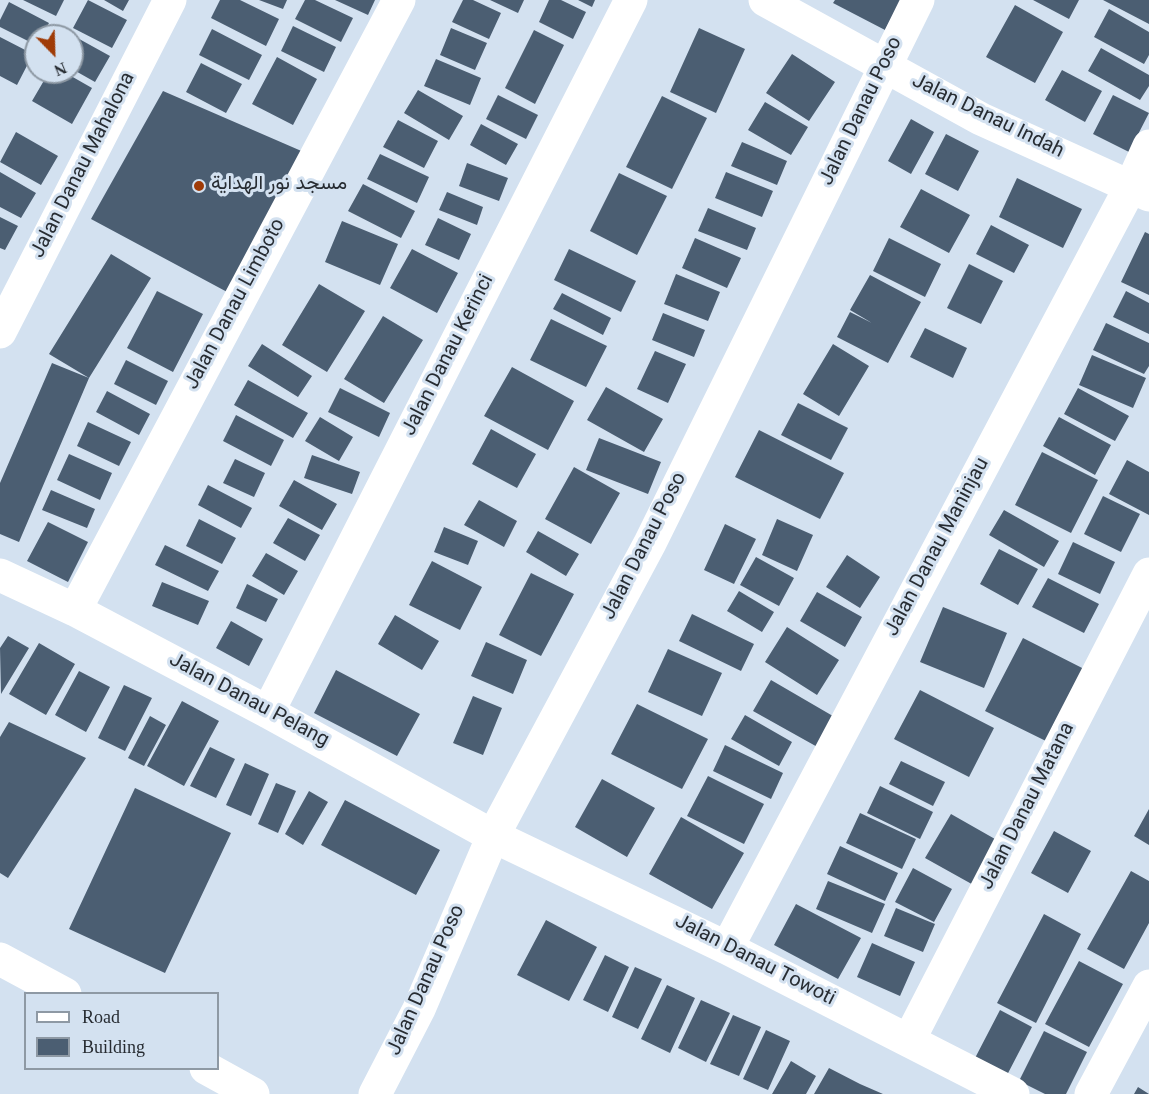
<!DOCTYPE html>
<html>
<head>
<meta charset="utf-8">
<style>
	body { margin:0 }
	#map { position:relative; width:1149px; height:1094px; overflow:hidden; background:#d3e1f0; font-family:Georgia,serif }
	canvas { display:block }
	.legend { position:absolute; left:24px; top:992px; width:195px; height:78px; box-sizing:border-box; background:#d3e1f0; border:2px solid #8e99a4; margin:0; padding:8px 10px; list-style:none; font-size:18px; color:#272c32 }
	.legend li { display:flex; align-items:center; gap:12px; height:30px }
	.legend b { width:30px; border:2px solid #8e99a4 }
	.north { position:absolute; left:24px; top:24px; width:60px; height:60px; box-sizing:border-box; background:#d3e1f0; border:2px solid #8e99a4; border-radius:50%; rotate:157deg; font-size:16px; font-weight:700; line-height:24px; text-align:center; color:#272c32 }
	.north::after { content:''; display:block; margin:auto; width:21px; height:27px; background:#9f3b07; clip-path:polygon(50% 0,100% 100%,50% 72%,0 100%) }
</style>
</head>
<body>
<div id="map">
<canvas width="1149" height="1094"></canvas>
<ul class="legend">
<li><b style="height:8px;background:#fff"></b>Road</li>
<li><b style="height:16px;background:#4b5e72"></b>Building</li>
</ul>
<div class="north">N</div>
</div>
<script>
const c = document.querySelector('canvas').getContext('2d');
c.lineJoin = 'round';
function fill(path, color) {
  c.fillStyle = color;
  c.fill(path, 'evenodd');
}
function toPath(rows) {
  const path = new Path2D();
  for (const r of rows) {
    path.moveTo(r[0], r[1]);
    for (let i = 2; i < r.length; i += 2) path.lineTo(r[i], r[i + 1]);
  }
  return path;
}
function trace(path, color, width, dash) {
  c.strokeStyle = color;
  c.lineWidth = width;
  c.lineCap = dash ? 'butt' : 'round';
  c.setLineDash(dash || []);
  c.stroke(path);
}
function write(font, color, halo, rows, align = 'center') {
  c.font = font + ' Georgia,Vazirmatn,serif';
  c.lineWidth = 6;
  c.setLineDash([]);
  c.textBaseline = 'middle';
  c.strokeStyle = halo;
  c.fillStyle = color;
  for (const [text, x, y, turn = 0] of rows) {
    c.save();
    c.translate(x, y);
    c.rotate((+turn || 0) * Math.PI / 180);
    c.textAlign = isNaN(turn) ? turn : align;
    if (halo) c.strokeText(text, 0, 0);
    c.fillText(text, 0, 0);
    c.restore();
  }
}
fill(toPath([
	[23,0,64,0,56,16],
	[88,0,127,20,112,48,73,28],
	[104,0,129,0,123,11],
	[220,0,240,0,279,19,266,46,211,18],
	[259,0,287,0,283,9],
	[305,0,315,0,353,18,341,42,295,19],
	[335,0,375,0,368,15],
	[463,0,473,0,501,13,489,39,452,22],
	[490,0,524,0,518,13],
	[549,0,561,0,586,12,573,39,539,22],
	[578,0,595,0,592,7],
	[835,0,901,0,885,30,833,3],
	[1033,0,1079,0,1069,19],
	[1103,0,1149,0,1149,24],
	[9,2,49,23,42,36,36,36,36,45,0,27,0,20],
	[1015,5,1063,32,1035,83,986,57],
	[1109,9,1149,32,1149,55,1144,64,1094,37],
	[293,26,336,47,324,72,281,51],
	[451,28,487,43,475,70,440,55],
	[699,28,745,49,716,113,670,92],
	[212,29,262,55,249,80,199,55],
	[534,30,564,45,535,104,505,88],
	[72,35,110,56,95,82,72,69],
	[0,37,33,54,17,85,0,76],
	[1101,48,1149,75,1149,86,1140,100,1088,71],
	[792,54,835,82,809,121,766,93],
	[277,57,317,79,293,125,252,104],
	[436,59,481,78,470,105,424,86],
	[201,63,242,84,226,113,186,92],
	[1062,70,1102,91,1085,122,1045,100],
	[49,72,64,72,92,88,72,124,32,101],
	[418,90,463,116,449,140,404,113],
	[163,91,306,153,229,293,91,219],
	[498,95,538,115,526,139,486,119],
	[1113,95,1149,113,1129,152,1093,134],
	[662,96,707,118,672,189,626,167],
	[765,102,808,127,791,155,748,130],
	[911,119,934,132,911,174,888,161],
	[398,120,438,141,424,168,383,147],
	[481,124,518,144,506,165,470,145],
	[16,132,58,156,41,185,0,162],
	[946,134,979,151,958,191,925,174],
	[742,142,787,161,777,185,731,166],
	[380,154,429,177,417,203,367,179],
	[467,163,508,178,499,201,459,186],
	[0,172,36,193,21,218,0,207],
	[726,172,773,191,762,217,715,198],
	[619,173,667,196,637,255,590,231],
	[1017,178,1082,209,1063,248,999,217],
	[363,184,415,211,401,238,348,211],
	[921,189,970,215,949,253,900,227],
	[447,192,483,207,477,225,439,210],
	[708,208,756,228,747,250,698,231],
	[0,217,18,226,5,250,0,248],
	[438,218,471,234,459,260,425,245],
	[342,221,398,244,380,285,325,262],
	[991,225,1029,245,1014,273,976,254],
	[1145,232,1149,234,1149,295,1121,282],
	[695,238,741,258,727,288,682,268],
	[889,238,941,264,925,297,873,271],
	[412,249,458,273,437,313,390,288],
	[569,249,636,281,621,312,554,280],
	[111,254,151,278,89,378,49,354],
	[969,264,1003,281,981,324,947,308],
	[676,274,720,292,708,321,664,304],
	[870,275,921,302,888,363,837,337,850,312,872,323,850,310],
	[319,284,365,311,327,372,282,345],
	[157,291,203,314,173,372,127,348],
	[1126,291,1149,303,1149,334,1113,317],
	[562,293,611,318,603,335,553,309],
	[663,313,705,330,694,357,652,340],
	[383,316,423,340,384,403,344,379],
	[551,319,607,346,586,387,530,360],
	[1106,323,1149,343,1149,366,1144,374,1093,350],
	[925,328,967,348,953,378,910,357],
	[262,344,312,376,298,397,248,366],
	[833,344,869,366,839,416,803,394],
	[655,351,686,364,668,403,637,389],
	[1092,355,1146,378,1133,408,1079,385],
	[126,360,168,381,156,405,114,384],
	[52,363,89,378,19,542,0,534,0,483],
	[512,367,574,401,548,450,484,416],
	[248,380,308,413,293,438,234,405],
	[606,387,663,419,644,452,587,420],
	[340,388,390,413,379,437,328,412],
	[1078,388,1129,416,1115,441,1064,414],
	[107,391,150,414,139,435,96,412],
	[798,403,848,428,831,460,781,435],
	[236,415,284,440,271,466,223,441],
	[320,417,353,437,339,461,305,441],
	[1059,417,1111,445,1095,475,1043,446],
	[88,422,131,442,119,466,77,446],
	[491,429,536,454,517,488,472,464],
	[759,430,844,473,820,519,735,477],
	[599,438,661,462,648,494,586,470],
	[1042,452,1098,480,1071,533,1015,505],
	[69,454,112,473,100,500,57,480],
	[312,455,360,472,352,494,304,478],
	[235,459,265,473,254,497,223,483],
	[1127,460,1149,472,1149,515,1109,494],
	[574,467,620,493,591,544,545,519],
	[294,480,337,504,322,530,279,506],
	[208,485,252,508,241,528,198,505],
	[51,490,95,509,87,528,42,510],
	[1103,496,1140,514,1121,552,1084,534],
	[479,500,517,521,504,547,464,525],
	[1004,510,1059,541,1044,567,989,535],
	[288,518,320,535,305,561,273,543],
	[199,519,236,538,222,564,186,546],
	[777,519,813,535,797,571,762,555],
	[48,522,88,542,68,582,27,561],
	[725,524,756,539,734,584,704,570],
	[444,527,478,541,468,565,434,552],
	[538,531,579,554,566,576,526,552],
	[1073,542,1115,562,1100,594,1058,574],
	[165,545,219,571,208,591,155,565],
	[999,549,1038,569,1018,605,980,584],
	[266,553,298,571,284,595,252,576],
	[847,555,880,577,860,608,826,587],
	[756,557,794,578,779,606,740,585],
	[432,561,482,587,460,630,409,605],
	[531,573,574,594,541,656,499,635],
	[1048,578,1099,604,1084,633,1032,607],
	[162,582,209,601,198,625,152,606],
	[247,584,278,599,266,622,236,608],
	[739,591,774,612,762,632,727,611],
	[817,592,862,617,845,647,800,621],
	[943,607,1007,633,984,688,920,662],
	[692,614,754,644,741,671,679,641],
	[395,615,439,641,422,670,378,644],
	[231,621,263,639,249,666,216,648],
	[787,627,839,660,817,695,765,662],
	[8,636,29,648,1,694,0,648],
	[1023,638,1092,673,1054,745,985,711],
	[486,642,527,660,513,694,471,676],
	[39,643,75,664,46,715,9,694],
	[668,649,722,673,702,716,648,692],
	[336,670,420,714,397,756,314,713],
	[79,671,110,687,86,732,55,715],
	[771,680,838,719,821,749,753,711],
	[124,685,152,698,125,751,98,738],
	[920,690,994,728,969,777,894,739],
	[473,696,502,708,483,755,453,743],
	[182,701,219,721,184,786,147,766],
	[637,704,708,739,682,789,611,754],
	[745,715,792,742,779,766,731,739],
	[150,716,166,725,144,766,128,758],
	[9,722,86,758,8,878,0,873,0,737],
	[725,745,783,773,771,799,713,771],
	[210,747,235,759,216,798,190,786],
	[901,761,945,782,933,806,889,784],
	[245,763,269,774,251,816,226,805],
	[708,776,764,804,744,844,687,816],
	[602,779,655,808,627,857,575,827],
	[276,783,296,791,278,833,258,824],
	[880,786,933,812,920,839,867,813],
	[135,788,231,833,165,973,69,929],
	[309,791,328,802,303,845,285,834],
	[345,800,440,850,416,895,321,845],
	[1149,809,1149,845,1134,836],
	[860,813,916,839,902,869,846,843],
	[951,814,1002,843,977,887,925,858],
	[681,817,744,853,712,909,649,874],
	[1054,831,1091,851,1068,893,1031,873],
	[840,846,898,873,885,901,827,874],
	[913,868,952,889,934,922,895,902],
	[1131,871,1149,881,1149,923,1124,969,1087,949],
	[828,881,885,904,872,933,816,909],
	[796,904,861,938,838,979,774,945],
	[896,908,935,924,923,952,884,936],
	[1044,914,1081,934,1036,1023,997,1003],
	[546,920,597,947,569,1001,517,975],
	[872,943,915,962,900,996,857,977],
	[605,955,629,967,608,1012,583,1000],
	[1079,961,1123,984,1089,1047,1045,1024],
	[635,967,662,979,638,1029,612,1017],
	[667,985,695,998,670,1053,641,1039],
	[701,1000,730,1013,706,1062,678,1048],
	[1000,1010,1032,1027,1006,1077,974,1060],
	[733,1015,761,1027,739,1076,710,1064],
	[766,1030,790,1041,768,1090,743,1079],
	[1044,1031,1087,1052,1066,1094,1045,1094,1019,1081],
	[791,1061,816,1076,806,1094,772,1094],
	[829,1068,860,1084,883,1094,814,1094],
	[1138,1087,1149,1094,1134,1094]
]), '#4b5e72');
trace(toPath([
	[765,0,981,119,1149,195],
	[0,332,170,0],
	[0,575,75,610,268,712,493,836,727,948,1013,1094],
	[75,610,399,0],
	[268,712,631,0],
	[727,948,1131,186,1149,146],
	[0,959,65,994],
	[909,1040,1149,574],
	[206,1068,253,1094],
	[375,1094,419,1009,493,836,650,543,918,0],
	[1091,1094,1149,986]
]), '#fff', 33);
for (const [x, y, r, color] of [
	[199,186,6,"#9f3b07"]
]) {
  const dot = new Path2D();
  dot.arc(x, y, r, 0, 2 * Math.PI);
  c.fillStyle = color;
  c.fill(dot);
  trace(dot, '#d3e1f0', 2);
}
write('20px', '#272c32', '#d3e1f0', [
	["Jalan Danau Poso",863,112,-64],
	["Jalan Danau Indah",987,118,26],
	["Jalan Danau Mahalona",85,166,-63],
	["Jalan Danau Limboto",237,305,-62],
	["Jalan Danau Kerinci",450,356,-63],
	["Jalan Danau Poso",646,547,-63],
	["Jalan Danau Maninjau",939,548,-62],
	["Jalan Danau Pelang",248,702,28],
	["Jalan Danau Matana",1029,807,-63],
	["Jalan Danau Towoti",754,962,27],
	["Jalan Danau Poso",428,981,-66]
]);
write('20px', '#272c32', '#d3e1f0', [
	["مسجد نور الهداية",211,186]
], 'left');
</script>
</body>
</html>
